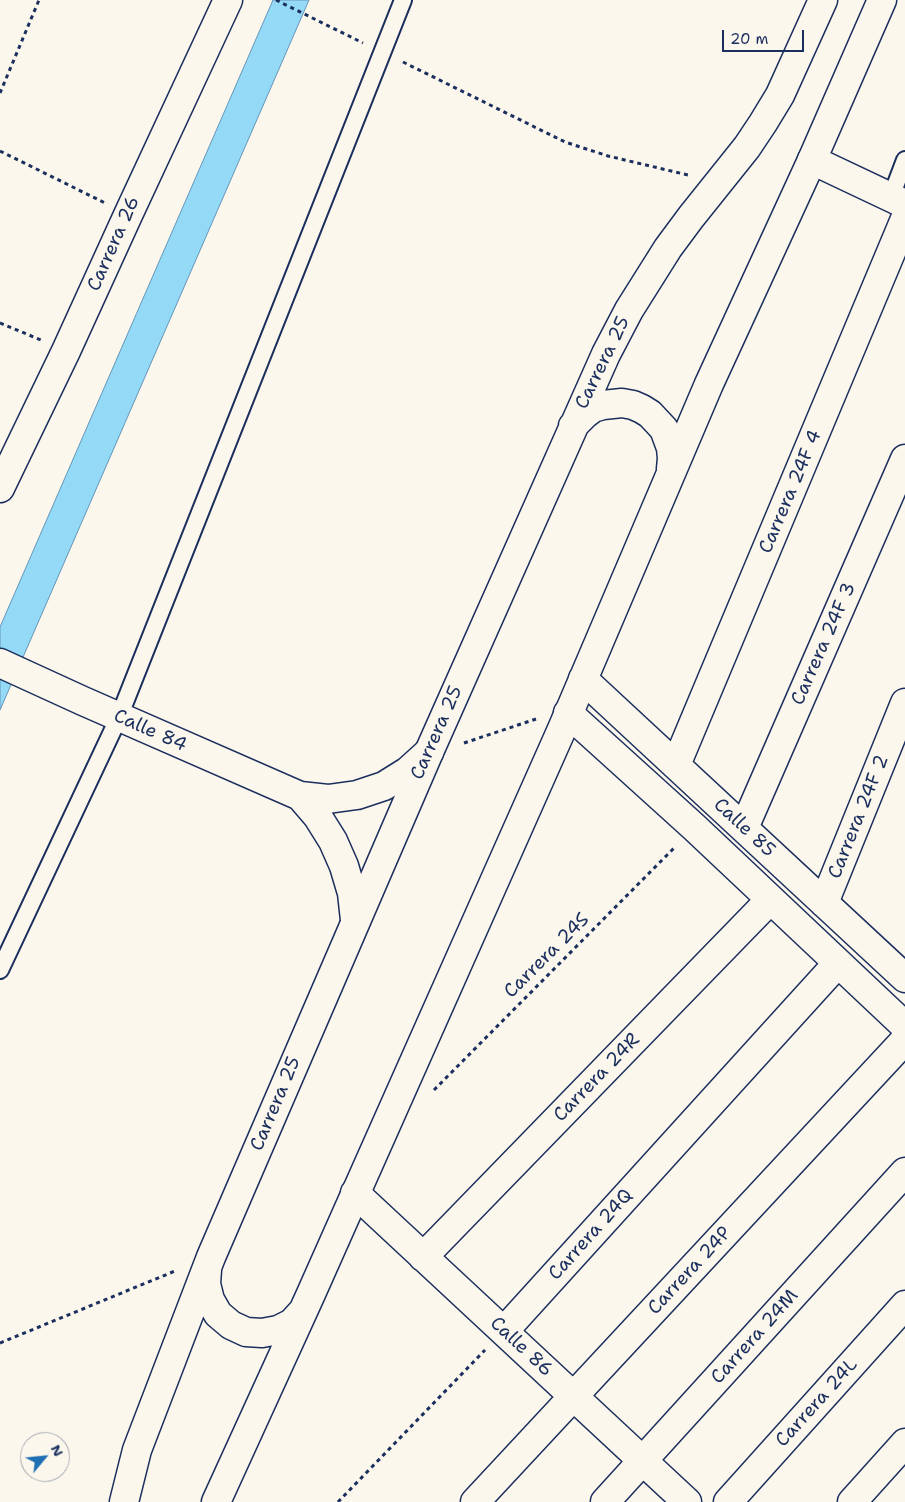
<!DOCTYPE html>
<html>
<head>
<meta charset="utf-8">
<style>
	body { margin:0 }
	#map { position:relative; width:905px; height:1502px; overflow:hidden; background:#fbf7ec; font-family:"Shantell Sans",sans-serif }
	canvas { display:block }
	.north { position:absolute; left:20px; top:1432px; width:50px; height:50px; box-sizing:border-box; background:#fbf7ec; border:1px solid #a1a7b3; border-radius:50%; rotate:62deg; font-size:14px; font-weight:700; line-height:20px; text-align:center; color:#1b2f5e }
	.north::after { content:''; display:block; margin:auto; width:18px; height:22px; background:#1f6fb2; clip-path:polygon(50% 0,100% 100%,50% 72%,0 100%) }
	.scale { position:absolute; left:722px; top:30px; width:82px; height:22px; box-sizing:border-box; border:2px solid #1b2f5e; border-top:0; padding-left:6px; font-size:15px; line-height:18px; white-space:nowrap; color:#1b2f5e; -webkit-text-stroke:4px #fbf7ec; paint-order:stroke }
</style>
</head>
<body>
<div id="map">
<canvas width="905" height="1502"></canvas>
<div class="north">N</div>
<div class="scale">20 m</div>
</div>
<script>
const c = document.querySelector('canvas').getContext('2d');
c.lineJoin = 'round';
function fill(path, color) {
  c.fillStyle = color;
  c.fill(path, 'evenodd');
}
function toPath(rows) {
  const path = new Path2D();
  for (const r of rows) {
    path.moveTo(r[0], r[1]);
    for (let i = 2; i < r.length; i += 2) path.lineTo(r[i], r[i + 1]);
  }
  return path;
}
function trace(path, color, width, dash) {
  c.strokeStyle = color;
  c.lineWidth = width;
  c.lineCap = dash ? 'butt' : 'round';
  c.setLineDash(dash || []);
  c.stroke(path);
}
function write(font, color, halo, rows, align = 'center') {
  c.font = font + ' "Shantell Sans",sans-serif';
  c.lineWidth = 4;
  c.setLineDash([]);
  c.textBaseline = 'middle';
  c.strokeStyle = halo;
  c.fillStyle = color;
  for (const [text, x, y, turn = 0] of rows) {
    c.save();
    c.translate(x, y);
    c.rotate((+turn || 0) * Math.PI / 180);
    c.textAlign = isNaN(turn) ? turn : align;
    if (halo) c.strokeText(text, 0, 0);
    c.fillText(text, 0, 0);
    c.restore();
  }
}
const water = toPath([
	[273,0,309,0,0,710,0,627,273,0]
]);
fill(water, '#94d9f6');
trace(water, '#6495b9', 1);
const service = toPath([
	[891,197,905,160],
	[0,970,119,717,403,0]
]);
const minor = toPath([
	[0,488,66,351,128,215,228,0],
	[583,679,905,978],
	[568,713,694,827,905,1026],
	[676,765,905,219],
	[744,828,905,459],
	[824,903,905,703],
	[355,1193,687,1502],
	[423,1257,770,900],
	[504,1331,838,963],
	[475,1502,905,1040],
	[605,1502,905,1172],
	[728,1502,905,1305],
	[852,1502,905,1443]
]);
const tertiary = toPath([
	[812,160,905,204],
	[0,663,83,701,300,796,328,799,357,795,384,786,408,771,429,752],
	[300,796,318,817,333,841,344,866,352,893,355,920]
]);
const secondary = toPath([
	[573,426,585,414,593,408,603,405,622,403,633,405,642,409,650,414,664,429,671,448,672,458,671,469],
	[207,1270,206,1284,210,1300,218,1314,231,1325,246,1332,262,1333,278,1330,292,1323,303,1311],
	[124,1502,137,1450,211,1257,429,752,606,354,629,310,668,248,691,217,747,147,763,123,780,95,823,0],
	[216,1502,310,1296,562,729,709,384,812,160,882,0]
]);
trace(service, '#1b2f5e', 20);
trace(minor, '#1b2f5e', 31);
trace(tertiary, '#1b2f5e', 31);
trace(secondary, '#1b2f5e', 31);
trace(toPath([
	[276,0,363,43],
	[403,62,565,142,608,156,688,175],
	[0,93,39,0],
	[0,151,105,203],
	[0,323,41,340],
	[464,743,536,719],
	[434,1090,676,846],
	[0,1343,175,1271],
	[338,1502,485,1350]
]), '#1b2f5e', 3, [4, 4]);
trace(service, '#fbf7ec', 16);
trace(minor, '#fbf7ec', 28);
trace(tertiary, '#fbf7ec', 28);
trace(secondary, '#fbf7ec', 28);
write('19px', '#1b2f5e', '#fbf7ec', [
	["Carrera 26",114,244,-66],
	["Carrera 25",603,363,-64],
	["Carrera 24F 4",791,492,-67],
	["Carrera 24F 3",824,644,-66],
	["Calle 84",150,731,24],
	["Carrera 25",437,733,-66],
	["Carrera 24F 2",859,817,-68],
	["Calle 85",744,828,43],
	["Carrera 24S",547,956,-45],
	["Carrera 24R",597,1078,-46],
	["Carrera 25",276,1104,-67],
	["Carrera 24Q",591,1235,-48],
	["Carrera 24P",690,1271,-47],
	["Carrera 24M",755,1337,-48],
	["Calle 86",521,1347,43],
	["Carrera 24L",817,1403,-48]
]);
</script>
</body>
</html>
